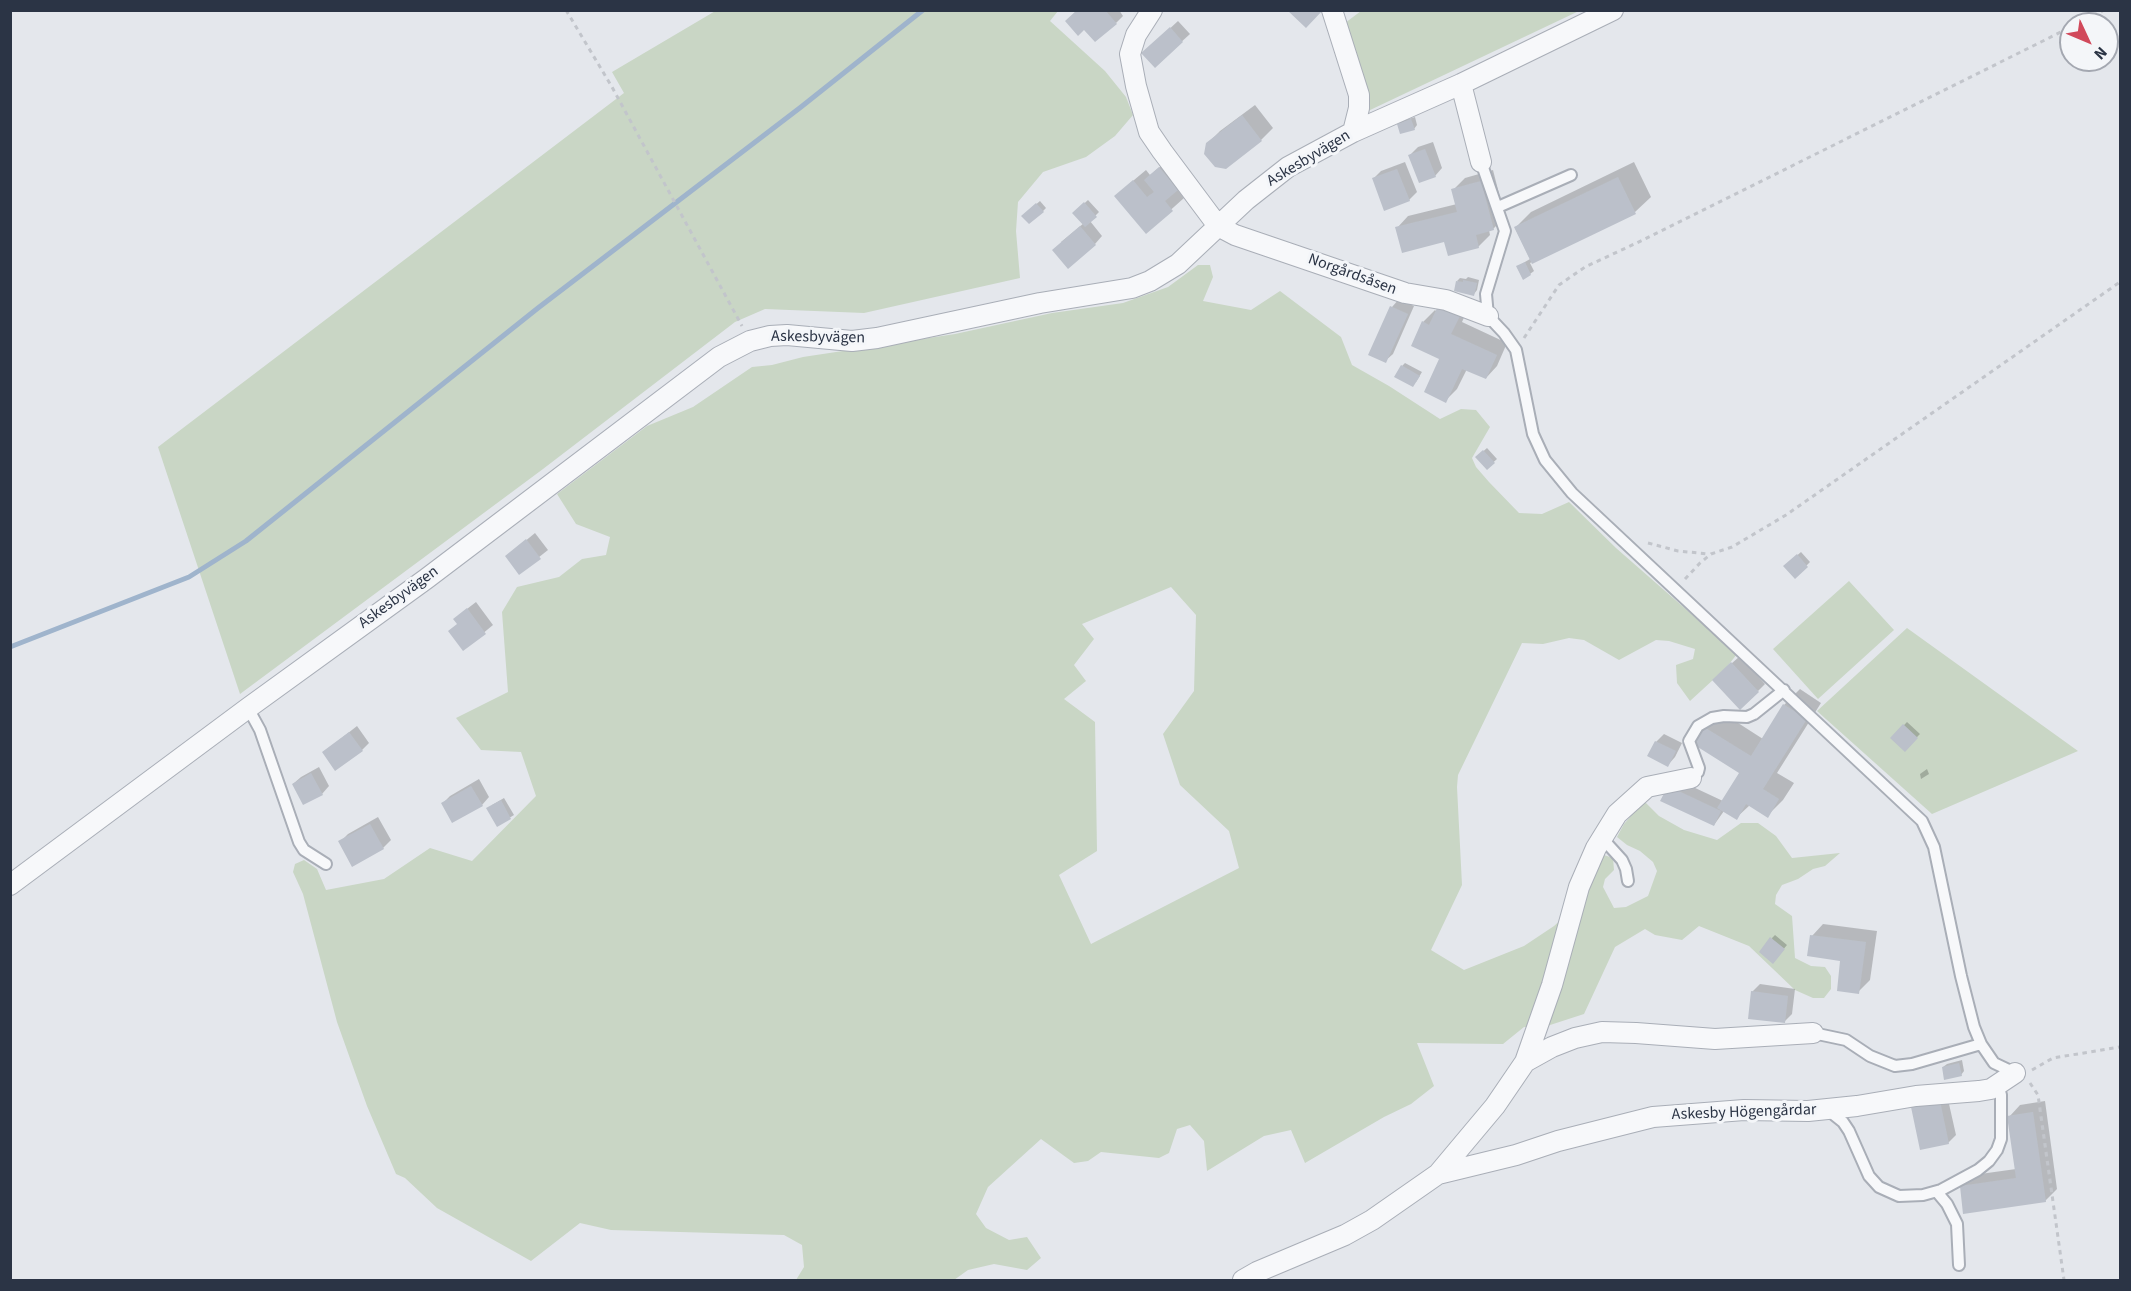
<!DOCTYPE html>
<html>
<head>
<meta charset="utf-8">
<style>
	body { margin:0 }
	#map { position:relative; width:2131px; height:1291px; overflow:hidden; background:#e4e7ec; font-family:"Source Sans 3",sans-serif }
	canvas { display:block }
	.frame { position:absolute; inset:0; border:12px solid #2b3445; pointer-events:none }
	.north { position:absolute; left:2059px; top:12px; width:60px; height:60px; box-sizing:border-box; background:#f4f6f9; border:2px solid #a4a8b1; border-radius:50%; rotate:134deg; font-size:16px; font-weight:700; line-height:24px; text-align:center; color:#2b3445 }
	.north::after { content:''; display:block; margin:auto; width:21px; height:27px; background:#d1495b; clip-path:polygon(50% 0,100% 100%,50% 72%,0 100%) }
</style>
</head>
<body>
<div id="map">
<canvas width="2131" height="1291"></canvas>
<div class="frame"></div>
<div class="north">N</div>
</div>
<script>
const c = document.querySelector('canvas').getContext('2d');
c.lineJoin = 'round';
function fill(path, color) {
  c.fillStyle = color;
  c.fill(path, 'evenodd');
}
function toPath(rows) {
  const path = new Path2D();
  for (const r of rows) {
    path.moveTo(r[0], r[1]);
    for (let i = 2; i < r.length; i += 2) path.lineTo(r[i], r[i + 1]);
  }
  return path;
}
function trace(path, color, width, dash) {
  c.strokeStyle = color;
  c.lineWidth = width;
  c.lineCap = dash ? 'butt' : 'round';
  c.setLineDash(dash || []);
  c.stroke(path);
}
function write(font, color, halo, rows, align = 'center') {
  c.font = font + ' "Source Sans 3",sans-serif';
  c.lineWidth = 6;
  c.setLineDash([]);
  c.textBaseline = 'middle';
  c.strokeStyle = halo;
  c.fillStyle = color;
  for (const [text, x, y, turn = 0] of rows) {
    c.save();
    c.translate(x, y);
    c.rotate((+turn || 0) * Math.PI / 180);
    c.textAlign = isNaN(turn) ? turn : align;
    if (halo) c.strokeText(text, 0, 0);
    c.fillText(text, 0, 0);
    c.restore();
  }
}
fill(toPath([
	[717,10,1058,11,1050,21,1105,71,1126,97,1133,115,1115,136,1086,157,1043,172,1018,202,1016,231,1020,278,864,313,765,309,735,322,543,469,240,694,158,447,624,93,612,72],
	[1361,11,1579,11,1368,111,1341,26],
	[1198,265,1210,265,1213,277,1203,301,1251,310,1280,291,1341,337,1352,365,1389,386,1440,419,1461,409,1476,410,1490,427,1472,458,1476,467,1489,482,1519,513,1542,514,1569,502,1616,548,1737,654,1726,668,1690,701,1677,683,1676,665,1693,659,1695,649,1669,641,1656,640,1619,660,1584,640,1569,638,1543,644,1522,643,1458,775,1457,787,1462,885,1431,950,1464,970,1524,946,1554,926,1574,908,1601,854,1613,858,1614,870,1605,879,1603,887,1614,908,1626,907,1648,896,1657,871,1653,862,1640,851,1627,845,1617,837,1624,824,1644,801,1659,816,1684,830,1717,840,1741,823,1758,823,1776,836,1792,858,1840,853,1825,866,1813,869,1798,879,1782,885,1776,895,1775,904,1792,916,1795,958,1811,966,1825,967,1831,976,1831,989,1824,998,1813,998,1795,990,1749,946,1699,926,1682,940,1655,935,1645,929,1615,947,1584,1014,1547,1026,1524,1027,1503,1044,1417,1043,1434,1086,1411,1104,1384,1117,1305,1163,1291,1130,1264,1136,1207,1171,1204,1141,1190,1125,1177,1129,1169,1153,1159,1158,1101,1152,1088,1161,1074,1163,1041,1139,988,1187,976,1214,986,1228,1009,1240,1027,1237,1041,1258,1027,1270,994,1264,968,1270,954,1280,796,1280,804,1267,802,1245,784,1235,611,1230,580,1223,531,1261,437,1208,405,1178,396,1174,367,1106,337,1022,303,894,293,872,295,864,304,860,317,869,326,890,384,879,430,848,472,861,536,796,521,752,481,750,456,718,508,692,502,612,517,587,559,577,582,559,606,555,610,537,576,524,557,494,647,426,693,407,752,367,772,365,803,357,955,334,1052,313,1123,303,1168,287],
	[1171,587,1196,615,1194,691,1163,734,1180,785,1229,831,1239,868,1091,944,1059,875,1097,851,1095,722,1064,699,1086,681,1074,665,1094,639,1082,624],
	[1849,581,1894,630,1818,699,1773,649],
	[1907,628,2078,751,1932,814,1817,711]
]), '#c9d6c5');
fill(toPath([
	[1078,10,1119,10,1123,16,1116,23],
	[1178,21,1190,34,1155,66,1151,46],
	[1255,105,1273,128,1261,140,1226,167,1208,143,1220,131],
	[1415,117,1417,125,1414,129,1399,124,1402,121],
	[1433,142,1442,168,1435,176,1410,155,1418,147],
	[1172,157,1189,177,1177,189,1184,198,1146,232,1128,185,1146,170,1150,175],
	[1405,162,1417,192,1409,200,1373,179,1381,171],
	[1634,162,1651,197,1635,212,1530,263,1534,271,1530,274,1518,266,1530,259,1515,228,1531,212],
	[1493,170,1505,217,1493,229,1489,230,1490,235,1478,247,1397,228,1408,216,1457,204,1453,190,1465,178],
	[1088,200,1099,212,1090,221,1102,236,1095,244,1061,242,1084,223,1074,213],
	[1040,201,1046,208,1043,211,1027,212],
	[1468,277,1479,280,1477,290,1474,294,1457,281,1460,278,1466,279],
	[1453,292,1472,300,1462,322,1507,343,1497,366,1486,378,1467,369,1457,389,1445,401,1441,359,1423,322,1435,310,1437,312,1441,303],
	[1399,299,1414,306,1393,354,1385,361,1392,307],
	[1405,363,1422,372,1416,382,1402,366],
	[1487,448,1497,459,1487,468,1477,457],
	[535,533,548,550,519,573,507,556],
	[1801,552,1810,562,1795,577,1785,566],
	[476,602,493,625,464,649,458,623,463,612],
	[1740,656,1765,684,1758,691,1722,672],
	[1800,689,1821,703,1777,773,1794,783,1783,800,1767,816,1750,805,1736,818,1724,811,1714,825,1662,800,1676,779,1723,801,1741,773,1705,728,1721,712,1763,739,1784,705],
	[1907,722,1920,734,1905,749,1892,738],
	[357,726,369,743,362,750,324,752],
	[1664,734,1682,743,1675,757,1668,765,1649,755,1656,742],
	[319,767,329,786,322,794,293,784,301,777],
	[1927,769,1929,774,1921,779,1920,774],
	[479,779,489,797,482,805,443,803,450,796],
	[504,798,514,815,498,825,492,805],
	[378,817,391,840,383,848,340,842,348,834],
	[1823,924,1877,931,1870,980,1858,992,1842,959,1812,936],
	[1775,935,1787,945,1776,958,1772,938],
	[1760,984,1795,989,1792,1014,1784,1022,1752,992],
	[1962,1060,1964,1071,1961,1075,1943,1067,1947,1064],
	[1947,1095,1956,1135,1948,1143,1913,1108,1920,1100],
	[2045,1101,2057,1189,2045,1201,1961,1187,1973,1175,2016,1169,2009,1117,2020,1105]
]), '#0003');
trace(toPath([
	[10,647,189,577,246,541,538,308,801,107,923,10]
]), '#9fb4cc', 5);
fill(toPath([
	[1077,10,1105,10,1117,24,1095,42,1084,30,1078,36,1065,21],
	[1287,10,1323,10,1306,28],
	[1170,27,1183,42,1155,68,1141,53],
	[1242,115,1262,141,1226,169,1215,167,1204,154,1206,143],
	[1411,119,1415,130,1400,134,1397,124],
	[1425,149,1436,177,1419,183,1408,155],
	[1159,167,1178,190,1165,201,1173,211,1146,234,1114,196,1133,180,1147,197,1154,192,1144,180],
	[1397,169,1410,201,1384,211,1372,178],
	[1618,177,1636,214,1532,264,1514,227],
	[1481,181,1494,230,1476,235,1479,248,1448,256,1444,242,1402,253,1395,227,1457,212,1451,189],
	[1084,202,1097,217,1085,227,1072,213],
	[1036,203,1044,212,1029,224,1021,216],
	[1080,226,1096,245,1068,269,1052,250],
	[1525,262,1531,275,1523,280,1516,266],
	[1463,280,1477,283,1474,296,1454,291,1456,281,1463,282],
	[1440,302,1462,312,1451,334,1497,355,1486,379,1462,369,1446,403,1424,392,1439,359,1411,346,1422,321,1429,325],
	[1390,306,1408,314,1386,363,1368,355],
	[1401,365,1420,376,1413,387,1394,377],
	[1483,450,1495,463,1487,470,1475,457],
	[526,539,541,559,519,575,505,556],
	[1797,554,1808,567,1795,579,1783,566],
	[467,608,486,634,463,651,448,631,457,624,453,619],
	[1731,662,1759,692,1740,710,1712,680],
	[1783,704,1807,719,1763,789,1779,799,1768,818,1746,804,1737,820,1717,808,1739,773,1693,744,1704,727,1751,756],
	[1903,724,1918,738,1905,752,1890,738],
	[349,732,363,751,335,771,322,752],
	[1655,741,1676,751,1668,767,1647,756],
	[311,773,323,795,303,805,292,784],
	[471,786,483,806,452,823,441,803],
	[1668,786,1721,811,1714,826,1660,801],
	[501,800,511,819,497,827,486,808],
	[370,824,384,849,352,867,338,841],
	[1810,935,1866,942,1859,994,1837,991,1840,961,1807,956],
	[1770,937,1785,949,1773,964,1759,952],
	[1751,991,1788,996,1785,1023,1748,1019],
	[1959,1063,1962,1076,1944,1080,1942,1067],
	[1940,1101,1949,1144,1920,1150,1911,1107],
	[2033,1112,2046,1202,1963,1214,1960,1186,2016,1178,2007,1116]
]), '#bbc0ca');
const lane = toPath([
	[1481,162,1505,231,1486,294,1488,316,1504,333,1516,350,1533,434,1545,460,1572,493,1922,821,1934,847,1961,976,1974,1027,1981,1044,1994,1063,2015,1073],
	[1498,207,1571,175],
	[248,708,260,730,299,842,304,850,326,864],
	[1691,778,1698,772,1699,768,1689,741,1698,726,1712,718,1724,716,1747,717,1754,714,1784,690],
	[1602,838,1622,860,1626,869,1628,881],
	[1813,1033,1846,1040,1870,1056,1895,1066,1912,1064,1981,1044],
	[1825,1111,1833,1114,1843,1122,1849,1131,1869,1176,1879,1187,1899,1196,1923,1195,1941,1190,1978,1170,1989,1161,1997,1150,2001,1139,2001,1095,1998,1085],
	[1937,1192,1947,1204,1957,1224,1959,1265]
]);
const street = toPath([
	[1152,10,1136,35,1130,54,1136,86,1149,132,1162,151,1218,226,1235,235,1405,293,1446,300,1488,316],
	[1332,10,1359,95,1359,108,1353,132],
	[1461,84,1481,162],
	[10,885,248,708,426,579,719,357,750,341,770,336,787,335,852,341,877,338,1040,303,1132,288,1150,281,1178,264,1246,200,1288,167,1353,132,1461,84,1613,10],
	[1525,1062,1552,1047,1575,1038,1602,1032,1636,1033,1715,1039,1813,1033],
	[1438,1174,1495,1106,1525,1062,1552,985,1579,887,1596,848,1617,814,1647,787,1691,778],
	[1243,1280,1257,1272,1345,1235,1372,1220,1438,1174,1516,1155,1558,1141,1653,1117,1744,1110,1808,1111,1857,1106,1916,1096,1979,1091,1991,1089,2015,1073]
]);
trace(lane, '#a9aeb7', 14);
trace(street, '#a9aeb7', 22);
trace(toPath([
	[566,10,612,87,742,326],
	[2077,24,2104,10],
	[1524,338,1559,285,1585,267,1643,240,2071,27],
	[1648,543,1678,551,1709,554],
	[1685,579,1700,563,1711,554,1732,547,1786,515,2120,282],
	[2032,1070,2053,1058,2120,1047],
	[2030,1083,2038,1095,2064,1280]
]), '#c2c5cb', 3, [4.5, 4.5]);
trace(lane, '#f7f8fa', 10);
trace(street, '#f7f8fa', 20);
write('16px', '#2b3445', '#f4f6f9', [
	["Askesbyvägen",1309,159,-31],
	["Norgårdsåsen",1352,275,20],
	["Askesbyvägen",818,338,1],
	["Askesbyvägen",399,598,-36],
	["Askesby Högengårdar",1744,1113,-2]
]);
</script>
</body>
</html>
